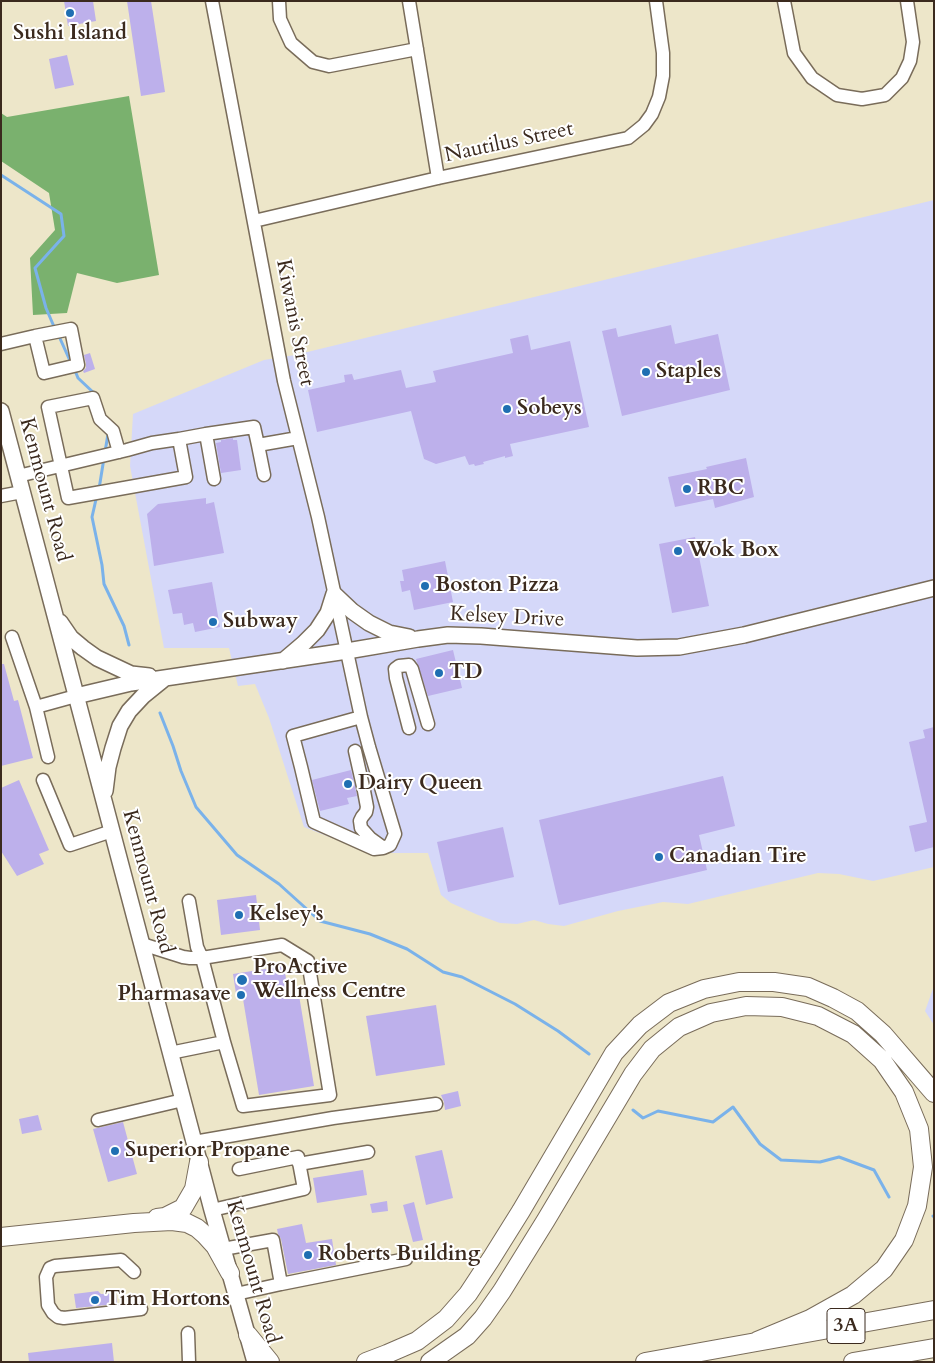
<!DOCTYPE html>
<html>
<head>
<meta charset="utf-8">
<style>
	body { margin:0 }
	#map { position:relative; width:935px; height:1363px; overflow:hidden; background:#ede6c9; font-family:Cardo,serif }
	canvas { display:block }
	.frame { position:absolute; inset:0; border:2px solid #3b2a1e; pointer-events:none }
</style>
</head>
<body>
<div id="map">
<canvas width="935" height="1363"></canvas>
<div class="frame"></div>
</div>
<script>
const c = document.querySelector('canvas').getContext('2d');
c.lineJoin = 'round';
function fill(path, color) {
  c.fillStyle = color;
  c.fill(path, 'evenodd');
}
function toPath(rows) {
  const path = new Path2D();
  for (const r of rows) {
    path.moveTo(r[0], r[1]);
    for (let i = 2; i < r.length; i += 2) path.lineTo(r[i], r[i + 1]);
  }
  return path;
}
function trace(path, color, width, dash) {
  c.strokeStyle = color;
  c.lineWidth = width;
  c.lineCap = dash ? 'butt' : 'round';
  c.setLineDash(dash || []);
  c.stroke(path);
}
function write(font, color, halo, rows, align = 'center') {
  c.font = font + ' Cardo,serif';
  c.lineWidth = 4;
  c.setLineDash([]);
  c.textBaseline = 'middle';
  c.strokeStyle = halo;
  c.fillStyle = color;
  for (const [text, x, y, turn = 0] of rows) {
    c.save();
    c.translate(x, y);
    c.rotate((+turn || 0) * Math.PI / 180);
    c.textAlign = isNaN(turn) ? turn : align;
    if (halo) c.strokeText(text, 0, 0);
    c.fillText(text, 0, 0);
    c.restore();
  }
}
fill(toPath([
	[934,200,934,867,873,881,839,874,818,873,688,904,663,902,618,911,564,926,548,924,534,920,517,924,500,923,478,915,451,903,441,895,428,853,370,853,304,827,269,718,255,684,238,686,229,648,164,648,130,466,133,414,264,360,295,355],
	[934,986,934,1025,925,1011]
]), '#d5d8f9');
fill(toPath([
	[129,96,159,275,117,283,77,273,67,313,33,315,30,258,55,230,49,193,1,161,1,113,7,117]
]), '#7ab16e');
trace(toPath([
	[1,175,61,214,64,236,35,268,46,308,55,329],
	[58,334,71,363],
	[74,368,78,378,95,394],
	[105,452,108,434,107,431],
	[99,489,104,458],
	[97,495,92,517,102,565,104,584,124,626,129,645],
	[160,713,173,746,181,771,196,807,237,855,279,884,320,921,370,934,407,949,443,972,462,977,515,1004,558,1031,589,1054],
	[633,1110,643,1118,658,1111,713,1122,733,1107,760,1144,781,1160,820,1162,839,1157,874,1170,889,1197],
	[933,1216,934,1217]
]), '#7ab2ea', 3);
fill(toPath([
	[64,1,93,1,96,21,68,26],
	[127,1,151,1,165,92,141,96],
	[67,55,74,85,55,89,49,59],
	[671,325,675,344,718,334,730,390,622,416,602,331,616,328,618,337],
	[528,335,531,350,570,341,589,427,510,444,513,456,505,458,505,456,483,462,484,464,475,466,474,464,469,465,465,456,436,464,424,459,411,411,317,432,308,390,345,382,344,375,352,374,354,380,401,370,406,388,436,382,433,371,513,353,510,339],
	[90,353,95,369,84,373,83,371,86,368,86,364,84,355],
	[233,438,233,440,237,440,241,470,221,473,216,443,221,442,221,440],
	[746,458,754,497,715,508,713,499,675,507,668,477,707,469,706,467],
	[206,498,206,504,214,502,224,553,154,566,147,514,158,504],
	[695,537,709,606,672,613,659,544],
	[445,561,453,602,414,610,410,590,402,592,400,581,404,581,402,570],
	[212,582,220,627,195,632,193,623,184,625,182,613,173,614,168,590],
	[453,650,462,688,428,696,416,659],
	[1,664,4,664,14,701,18,700,33,758,1,766],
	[934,727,934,847,915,852,909,826,927,822,909,742,925,738,923,730],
	[351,770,357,796,347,798,349,804,320,811,312,780],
	[723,776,735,826,699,835,707,870,559,905,539,820],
	[19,780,49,850,39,854,44,864,17,876,1,851,1,788],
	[503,827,514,877,448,892,437,842],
	[256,895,260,930,221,935,217,900],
	[284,966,288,991,298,989,314,1086,259,1095,243,999,237,1000,233,974],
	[436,1005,445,1065,376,1076,366,1016],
	[458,1091,461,1106,445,1110,444,1102,441,1095],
	[38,1115,42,1130,22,1134,19,1119],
	[123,1122,137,1174,108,1182,93,1129],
	[442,1150,453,1198,426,1205,415,1156],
	[363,1170,367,1195,317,1203,313,1178],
	[387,1201,388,1211,372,1213,370,1204],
	[414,1202,423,1240,413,1242,403,1205],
	[302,1224,306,1243,332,1239,336,1265,288,1274,281,1239,278,1234,277,1229],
	[98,1291,101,1294,116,1293,117,1304,76,1308,74,1294],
	[112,1343,114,1362,29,1362,28,1353]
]), '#bdb0eb');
const minor = toPath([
	[212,1,284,381,318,517,361,717,369,747,395,834,390,845,383,848,374,849,314,822,301,767,293,736,361,717],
	[279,1,280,19,291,43,313,62,329,66,417,49],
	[409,1,438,178],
	[784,1,794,53,812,78,837,95,862,99,885,95,902,78,910,61,913,42,907,1],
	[254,221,438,178,628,138,644,125,652,114,659,97,663,76,663,53,656,1],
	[1,344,35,336,71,329,78,365,44,373,35,336],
	[258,445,264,475],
	[119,452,113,431,100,419,93,398,48,407,68,498,186,477,179,439,206,434],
	[18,476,127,450,152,443,179,439],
	[214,479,206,434,254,427,258,445,298,438],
	[1,496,22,492],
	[12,637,36,707],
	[409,728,396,678,395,669,399,666,409,665,412,669,428,724],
	[355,751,364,791,367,807,366,812,362,817,360,821,361,828,370,838,381,846],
	[48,757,36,707,76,696],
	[43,780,70,845,112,831],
	[142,944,183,957,190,958,202,958,197,947,189,901],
	[170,1053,224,1042,243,1106,330,1095,308,961,282,945,202,958,224,1042],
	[98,1120,183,1100],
	[194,1142,333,1118,436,1104],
	[299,1164,368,1152],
	[212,1210,304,1189,298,1157,239,1169],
	[223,1249,273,1240,281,1284,236,1294],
	[134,1272,121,1260,55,1266,50,1268,46,1277,48,1305,53,1313,58,1317,64,1318,141,1309],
	[281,1284,406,1259],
	[188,1333,189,1362]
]);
const major = toPath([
	[1,411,212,1210,255,1362],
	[60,622,71,638,83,648,97,658,131,674,149,676],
	[283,661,303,644,317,630,328,613,334,594,352,611,369,623,389,633,409,637],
	[76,696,131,683,347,651,418,639,448,635,481,636,637,648,679,647,744,635,934,588],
	[105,791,108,767,113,748,120,726,129,711,143,696,164,679]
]);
const highway = toPath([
	[157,1218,165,1217,183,1208,194,1189,199,1162],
	[1,1237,134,1223,172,1221,187,1223,197,1228,205,1235,215,1246,230,1273],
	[248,1335,270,1362],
	[366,1362,387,1354,417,1341,446,1319,468,1294,491,1259,521,1211,614,1053,640,1025,669,1003,704,989,739,982,774,982,808,987,833,998,857,1011,883,1034,934,1093],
	[430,1362,467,1336,483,1318,502,1291,546,1220,633,1074,652,1049,679,1027,711,1013,746,1006,782,1007,818,1016,853,1034,882,1060,904,1092,919,1129,923,1167,917,1206,904,1240,884,1269,853,1295,810,1319,757,1341],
	[645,1362,934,1310],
	[853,1362,934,1348]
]);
trace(minor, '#796c5a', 15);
trace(major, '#796c5a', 18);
trace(highway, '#796c5a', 20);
trace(minor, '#fff', 12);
trace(major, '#fff', 15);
trace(highway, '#fff', 18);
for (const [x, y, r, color] of [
	[70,13,5,"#1f6fb2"],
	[646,372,5,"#1f6fb2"],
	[507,409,5,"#1f6fb2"],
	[687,489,5,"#1f6fb2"],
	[678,551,5,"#1f6fb2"],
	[425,586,5,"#1f6fb2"],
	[213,622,5,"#1f6fb2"],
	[439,673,5,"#1f6fb2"],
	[348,784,5,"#1f6fb2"],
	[659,857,5,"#1f6fb2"],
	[239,915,5,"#1f6fb2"],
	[242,980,6,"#1f6fb2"],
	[241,995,5,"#1f6fb2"],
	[115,1151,5,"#1f6fb2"],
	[308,1255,5,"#1f6fb2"],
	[95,1300,5,"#1f6fb2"]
]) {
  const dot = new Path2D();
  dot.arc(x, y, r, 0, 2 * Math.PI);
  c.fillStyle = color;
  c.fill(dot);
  trace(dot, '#fff', 2);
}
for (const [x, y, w] of [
	[846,1326,38]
]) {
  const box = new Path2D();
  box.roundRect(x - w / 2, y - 17.5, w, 35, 4);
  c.fillStyle = '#fff';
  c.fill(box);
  trace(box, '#3b2a1e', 1);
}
write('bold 20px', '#3b2a1e', null, [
	["3A",846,1326]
]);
write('bold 21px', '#3b2a1e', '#fff', [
	["Sushi Island",70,34,"center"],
	["Staples",656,372],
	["Sobeys",517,409],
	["RBC",697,489],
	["Wok Box",688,551],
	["Boston Pizza",435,586],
	["Subway",223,622],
	["TD",449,673],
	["Dairy Queen",358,784],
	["Canadian Tire",669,857],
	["Kelsey's",249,915],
	["ProActive",253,968],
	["Wellness Centre",253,992],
	["Pharmasave",231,995,"right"],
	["Superior Propane",125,1151],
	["Roberts Building",318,1255],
	["Tim Hortons",105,1300]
], 'left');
write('21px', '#3b2a1e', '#fff', [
	["Nautilus Street",509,143,-12],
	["Kiwanis Street",294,323,79],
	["Kenmount Road",44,490,75],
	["Kelsey Drive",507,618,3],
	["Kenmount Road",147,882,75],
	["Kenmount Road",252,1272,74]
]);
</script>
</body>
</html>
